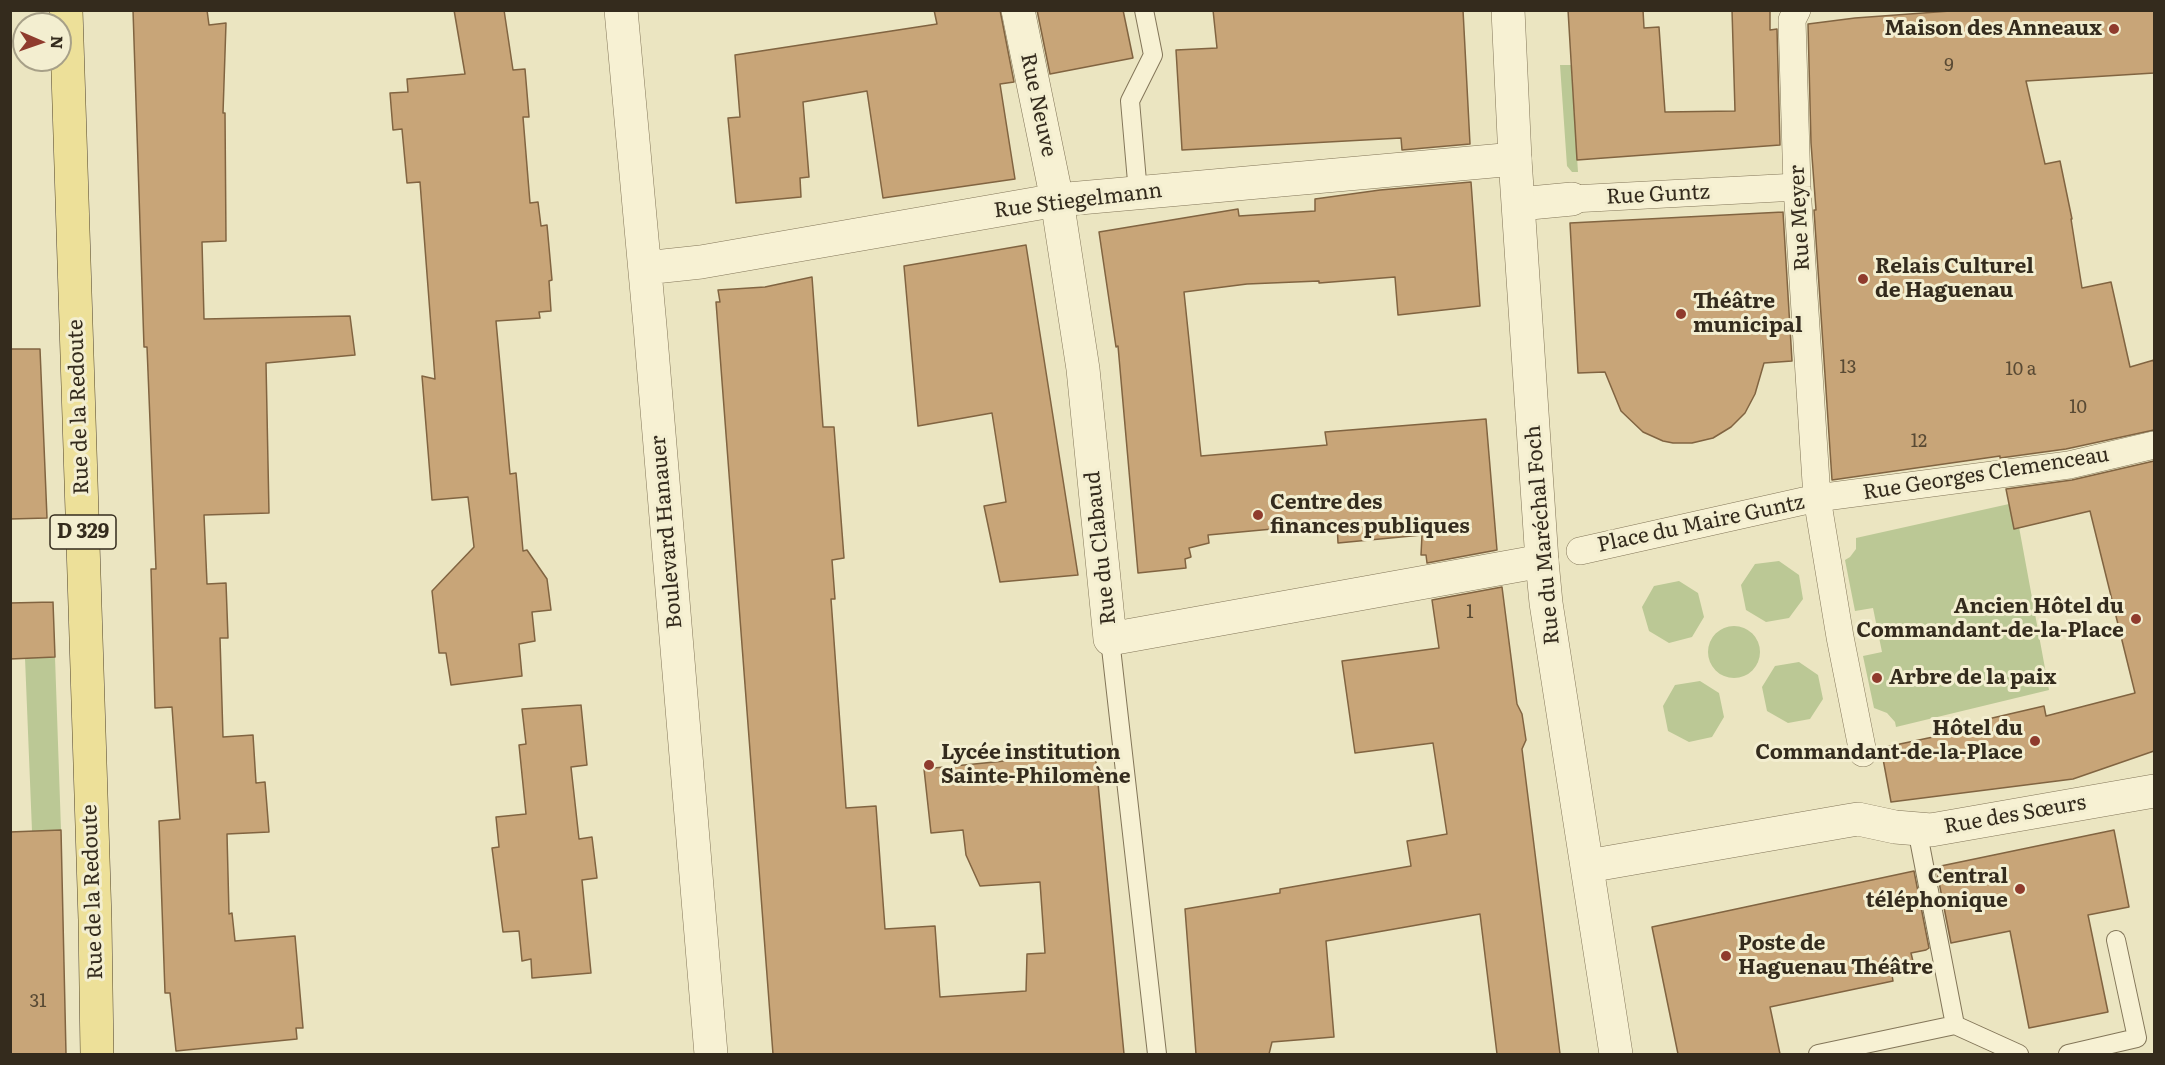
<!DOCTYPE html>
<html>
<head>
<meta charset="utf-8">
<style>
	body { margin:0 }
	#map { position:relative; width:2165px; height:1065px; overflow:hidden; background:#ebe5c1; font-family:Literata,serif }
	canvas { display:block }
	.frame { position:absolute; inset:0; border:12px solid #342b1d; pointer-events:none }
	.north { position:absolute; left:12px; top:12px; width:60px; height:60px; box-sizing:border-box; background:#f3eed0; border:2px solid #a7a088; border-radius:50%; rotate:92deg; font-size:16px; font-weight:700; line-height:24px; text-align:center; color:#342b1d }
	.north::after { content:''; display:block; margin:auto; width:21px; height:27px; background:#8f3b2d; clip-path:polygon(50% 0,100% 100%,50% 72%,0 100%) }
</style>
</head>
<body>
<div id="map">
<canvas width="2165" height="1065"></canvas>
<div class="frame"></div>
<div class="north">N</div>
</div>
<script>
const c = document.querySelector('canvas').getContext('2d');
c.lineJoin = 'round';
function fill(path, color) {
  c.fillStyle = color;
  c.fill(path, 'evenodd');
}
function toPath(rows) {
  const path = new Path2D();
  for (const r of rows) {
    if (r.length === 3) {
      path.moveTo(r[0] + r[2], r[1]);
      path.arc(r[0], r[1], r[2], 0, 2 * Math.PI);
      continue;
    }
    path.moveTo(r[0], r[1]);
    for (let i = 2; i < r.length; i += 2) path.lineTo(r[i], r[i + 1]);
  }
  return path;
}
function trace(path, color, width, dash) {
  c.strokeStyle = color;
  c.lineWidth = width;
  c.lineCap = dash ? 'butt' : 'round';
  c.setLineDash(dash || []);
  c.stroke(path);
}
function write(font, color, halo, rows, align = 'center') {
  c.font = font + ' Literata,serif';
  c.lineWidth = 6;
  c.setLineDash([]);
  c.textBaseline = 'middle';
  c.strokeStyle = halo;
  c.fillStyle = color;
  for (const [text, x, y, turn = 0] of rows) {
    c.save();
    c.translate(x, y);
    c.rotate((+turn || 0) * Math.PI / 180);
    c.textAlign = isNaN(turn) ? turn : align;
    if (halo) c.strokeText(text, 0, 0);
    c.fillText(text, 0, 0);
    c.restore();
  }
}
fill(toPath([
	[1560,65,1571,65,1578,172,1572,172,1567,166],
	[2009,504,2019,527,2049,690,1896,727,1895,722,1887,713,1874,708,1863,656,1882,652,1873,608,1855,611,1845,560,1850,557,1856,549,1856,538],
	[1779,561,1799,575,1803,599,1789,618,1766,622,1746,610,1741,585,1755,564],
	[1679,581,1698,593,1704,617,1692,637,1669,643,1649,631,1642,607,1654,586],
	[1734,652,26],
	[55,657,61,830,32,831,25,658],
	[1799,662,1818,675,1823,699,1810,719,1788,723,1767,711,1762,687,1775,666],
	[1700,681,1719,693,1724,717,1712,737,1689,742,1668,731,1663,706,1675,685]
]), '#bbc895');
const building = toPath([
	[133,10,207,10,209,25,226,23,223,113,225,113,226,241,202,242,204,319,350,316,355,355,266,363,269,513,204,515,207,584,226,583,228,638,220,638,223,737,253,735,256,783,265,782,269,832,227,834,229,914,232,913,235,941,295,936,303,1028,296,1028,297,1039,176,1051,170,993,165,993,159,821,180,819,172,707,155,708,151,569,156,569,147,347,144,347,133,10],
	[454,10,504,10,513,70,525,69,529,117,523,117,530,203,538,202,541,226,547,225,552,280,549,281,551,311,539,312,540,318,496,321,510,474,516,473,523,551,527,550,547,579,551,610,532,612,535,641,519,644,522,676,451,685,446,653,439,653,432,591,474,547,468,497,432,500,422,376,435,379,420,182,407,183,402,129,393,130,390,93,408,92,407,79,465,74,454,10],
	[934,10,1000,10,1014,82,1000,84,1015,179,883,198,867,91,803,102,809,177,800,178,801,197,736,203,728,118,740,117,735,55,937,24,934,10],
	[1037,10,1123,10,1133,58,1050,74,1037,10],
	[1213,10,1463,10,1470,144,1402,150,1401,138,1182,150,1176,50,1217,48,1213,10],
	[1568,10,1643,10,1644,28,1659,27,1665,112,1735,111,1732,10,1770,10,1770,30,1777,29,1780,145,1577,160,1568,10],
	[1964,10,2154,10,2154,73,2026,81,2045,164,2060,161,2072,219,2071,219,2082,288,2111,282,2130,367,2154,360,2154,430,2066,449,2000,458,2000,456,1832,480,1814,210,1816,210,1811,143,1808,24,1855,18,1964,10],
	[1471,182,1480,306,1398,315,1395,277,1319,283,1319,281,1247,284,1184,292,1201,456,1327,445,1325,432,1486,419,1497,550,1427,563,1426,555,1421,555,1422,535,1338,543,1337,523,1208,535,1209,543,1189,548,1191,557,1185,559,1186,568,1138,573,1118,346,1116,347,1099,232,1238,209,1239,216,1315,211,1315,199,1380,190,1471,182],
	[1783,212,1792,361,1764,363,1755,394,1745,413,1731,427,1713,438,1692,443,1673,443,1663,441,1643,432,1621,411,1605,372,1578,373,1570,223,1783,212],
	[1026,245,1078,575,1000,582,984,506,1006,502,992,413,918,426,904,266,1026,245],
	[812,277,823,427,834,427,844,558,832,560,835,599,831,599,846,808,876,806,885,929,935,926,940,997,1026,991,1027,954,1045,953,1040,882,980,886,966,855,963,830,931,833,924,769,1095,752,1124,1054,773,1054,716,302,720,302,718,290,765,287,812,277],
	[10,349,40,349,47,518,10,519,10,349],
	[2154,461,2154,751,2073,779,1891,802,1881,748,1952,733,1952,731,1988,722,1988,719,2044,706,2046,716,2135,693,2090,511,2014,529,2006,489,2072,480,2154,461],
	[1502,587,1517,704,1522,714,1526,740,1522,749,1560,1054,1497,1054,1480,914,1326,941,1334,1037,1272,1042,1269,1054,1196,1054,1185,909,1280,893,1280,889,1411,866,1407,841,1447,834,1433,743,1355,753,1342,661,1439,648,1432,600,1502,587],
	[53,602,55,657,10,659,10,603,53,602],
	[581,705,587,765,571,767,579,839,592,837,597,878,582,880,591,973,532,978,531,959,522,961,519,931,503,932,492,848,499,847,496,817,526,814,519,745,526,744,522,709,581,705],
	[61,830,66,1054,10,1054,10,832,61,830],
	[2114,830,2129,907,2088,915,2108,1012,2029,1028,2010,931,1951,943,1936,867,2114,830],
	[1914,871,1929,948,1926,950,1911,953,1915,970,1892,975,1893,981,1770,1007,1780,1054,1678,1054,1652,927,1914,871]
]);
fill(building, '#c8a578');
trace(building, '#816441', 1.5);
const service = toPath([
	[1138,193,1130,101,1153,55,1144,10],
	[1110,639,1157,1054],
	[1955,1025,2019,1054],
	[1818,1054,1955,1025,1917,829],
	[2068,1054,2137,1038,2116,940]
]);
const pedestrian = toPath([
	[1797,10,1792,20,1797,187,1817,498,2069,465,2154,445],
	[1572,199,1797,187],
	[1580,551,1817,498,1840,637,1863,753]
]);
const minor = toPath([
	[621,10,650,326,711,1054],
	[1018,10,1057,200,1083,369,1110,639,1542,561],
	[1519,204,1572,199],
	[645,268,701,262,1057,200,1515,159,1508,10],
	[1588,866,1846,821,1858,819,1895,827,1931,830,2154,791]
]);
const tertiary = toPath([
	[1515,159,1542,561,1546,603,1616,1054]
]);
const primary = toPath([
	[66,10,95,920,97,1054]
]);
trace(service, '#837659', 20);
trace(pedestrian, '#837659', 28);
trace(minor, '#837659', 34);
trace(tertiary, '#837659', 34);
trace(primary, '#51442e', 34);
trace(service, '#f7f1d3', 18);
trace(pedestrian, '#f7f1d3', 27);
trace(minor, '#f7f1d3', 33);
trace(tertiary, '#f7f1d3', 33);
trace(primary, '#ede099', 33);
for (const [x, y, r, color] of [
	[2114,29,6,"#8f3b2d"],
	[1863,279,6,"#8f3b2d"],
	[1681,314,6,"#8f3b2d"],
	[1258,515,6,"#8f3b2d"],
	[2136,619,6,"#8f3b2d"],
	[1877,678,6,"#8f3b2d"],
	[2035,741,6,"#8f3b2d"],
	[929,765,6,"#8f3b2d"],
	[2020,889,6,"#8f3b2d"],
	[1726,956,6,"#8f3b2d"]
]) {
  const dot = new Path2D();
  dot.arc(x, y, r, 0, 2 * Math.PI);
  c.fillStyle = color;
  c.fill(dot);
  trace(dot, '#f3eed0', 2);
}
write('18px', '#594a34', null, [
	["9",1949,66],
	["13",1848,368],
	["10 a",2021,370],
	["10",2078,408],
	["12",1919,442],
	["1",1470,613],
	["31",38,1002]
]);
for (const [x, y, w] of [
	[83,532,66]
]) {
  const box = new Path2D();
  box.roundRect(x - w / 2, y - 17, w, 34, 4.5);
  c.fillStyle = '#f3eed0';
  c.fill(box);
  trace(box, '#342b1d', 1.5);
}
write('bold 20px', '#342b1d', null, [
	["D 329",83,532]
]);
write('bold 21px', '#342b1d', '#f3eed0', [
	["Maison des Anneaux",2102,29,"right"],
	["Relais Culturel",1875,267],
	["de Haguenau",1875,291],
	["Théâtre",1693,302],
	["municipal",1693,326],
	["Centre des",1270,503],
	["finances publiques",1270,527],
	["Ancien Hôtel du",2124,607,"right"],
	["Commandant-de-la-Place",2124,631,"right"],
	["Arbre de la paix",1889,678],
	["Hôtel du",2023,729,"right"],
	["Commandant-de-la-Place",2023,753,"right"],
	["Lycée institution",941,753],
	["Sainte-Philomène",941,777],
	["Central",2008,877,"right"],
	["téléphonique",2008,901,"right"],
	["Poste de",1738,944],
	["Haguenau Théâtre",1738,968]
], 'left');
write('21px', '#342b1d', '#f3eed0', [
	["Rue Neuve",1038,105,78],
	["Rue Guntz",1658,195,-3],
	["Rue Stiegelmann",1078,201,-7],
	["Rue Meyer",1800,218,-93],
	["Rue de la Redoute",79,407,-92],
	["Rue Georges Clemenceau",1986,474,-9],
	["Place du Maire Guntz",1701,524,-12],
	["Boulevard Hanauer",667,532,-95],
	["Rue du Maréchal Foch",1543,535,-95],
	["Rue du Clabaud",1101,548,-96],
	["Rue des Sœurs",2015,815,-10],
	["Rue de la Redoute",93,892,-92]
]);
</script>
</body>
</html>
